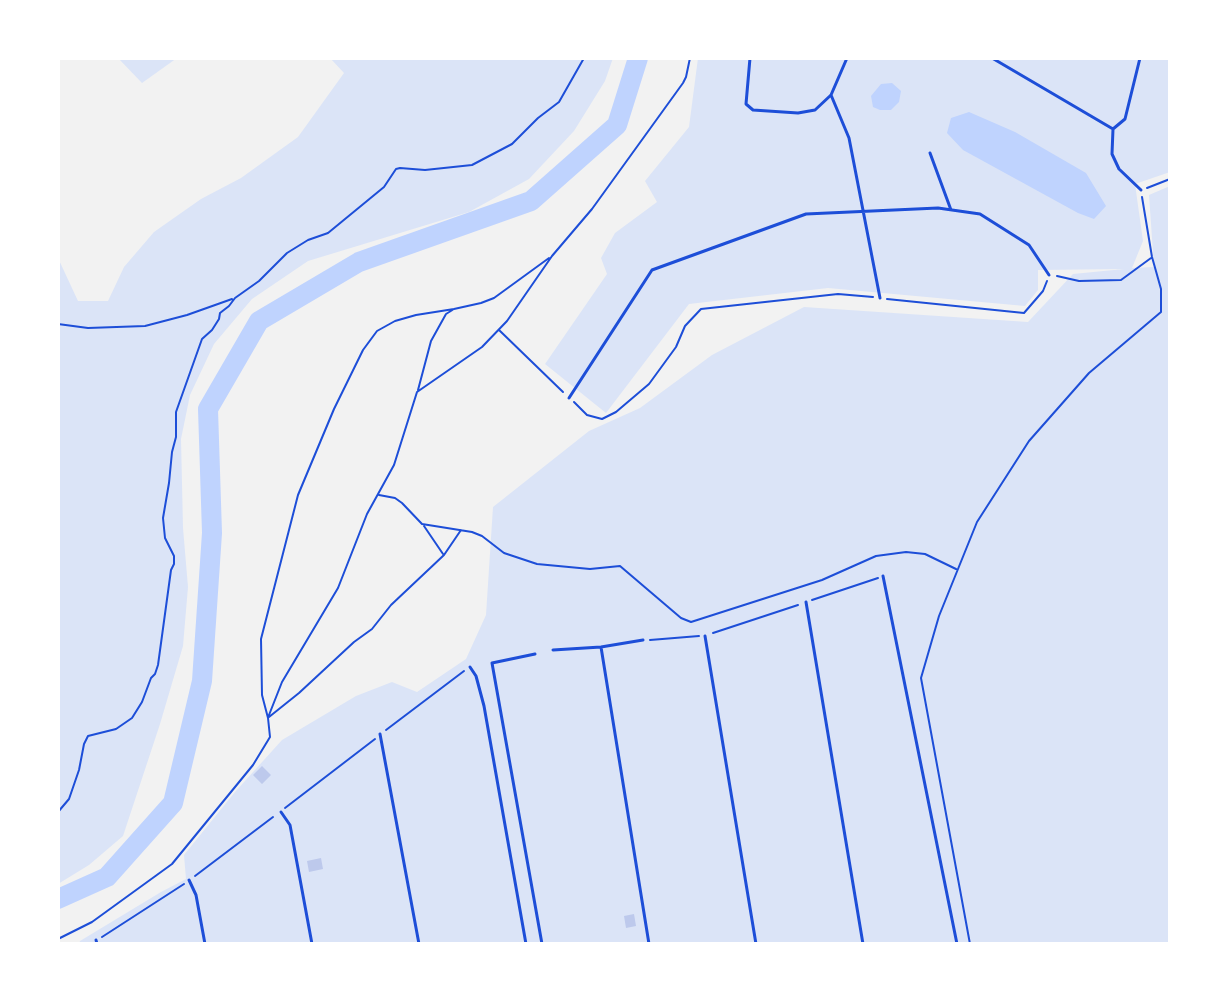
<!DOCTYPE html>
<html>
<head>
<meta charset="utf-8">
<style>
	body { margin:0 }
	#map { position:relative; width:1228px; height:1002px; overflow:hidden; background:#f2f2f2; font-family:Barlow,sans-serif }
	canvas { display:block }
	.frame { position:absolute; inset:0; border:60px solid #fff; pointer-events:none }
</style>
</head>
<body>
<div id="map">
<canvas width="1228" height="1002"></canvas>
<div class="frame"></div>
</div>
<script>
const c = document.querySelector('canvas').getContext('2d');
c.lineJoin = 'round';
function fill(path, color) {
  c.fillStyle = color;
  c.fill(path, 'evenodd');
}
function toPath(rows) {
  const path = new Path2D();
  for (const r of rows) {
    path.moveTo(r[0], r[1]);
    for (let i = 2; i < r.length; i += 2) path.lineTo(r[i], r[i + 1]);
  }
  return path;
}
function trace(path, color, width, dash) {
  c.strokeStyle = color;
  c.lineWidth = width;
  c.lineCap = dash ? 'butt' : 'round';
  c.setLineDash(dash || []);
  c.stroke(path);
}
fill(toPath([
	[118,58,177,58,142,83],
	[330,58,613,58,605,81,574,131,529,179,469,212,308,261,252,299,214,344,190,395,181,439,183,528,188,587,183,646,160,724,123,836,89,865,58,884,58,258,78,301,108,301,124,267,154,232,201,199,241,178,298,137,344,73],
	[698,58,1170,58,1170,172,1135,184,1143,241,1132,268,1154,267,1149,195,1170,186,1170,944,79,944,80,941,161,892,186,879,184,855,235,792,282,740,356,696,392,682,417,692,466,659,486,615,493,507,589,431,640,408,712,355,804,307,1028,322,1073,274,1124,269,1038,270,1038,290,1025,306,828,288,689,304,606,413,545,364,607,274,601,258,615,233,657,202,645,181,689,127]
]), '#dbe4f7');
fill(toPath([
	[892,83,901,91,899,102,891,110,880,110,873,107,871,96,881,84],
	[969,112,1015,132,1086,173,1106,206,1094,219,1078,213,963,150,947,133,951,118]
]), '#bfd3fe');
trace(toPath([
	[58,899,107,877,173,803,202,681,212,533,208,409,259,321,359,262,531,201,617,125,638,58]
]), '#bfd3fe', 20);
fill(toPath([
	[262,766,271,775,262,784,253,775],
	[321,858,323,869,309,872,307,861],
	[634,914,636,926,626,928,624,916]
]), '#bdc9ec');
trace(toPath([
	[1147,188,1170,179],
	[1057,276,1079,281,1121,280,1151,258],
	[887,299,1024,313,1043,291,1047,281],
	[58,324,88,328,145,326,187,315,232,299],
	[499,330,563,392],
	[418,390,431,341,446,314,454,309,481,303,494,298,549,258],
	[574,402,587,415,602,419,616,412,649,384,676,347,685,326,701,309,838,294,873,297],
	[379,495,395,498,402,503,422,524,472,532,482,536,504,553,537,564,590,569,620,566,681,618,691,622,822,580,876,556,906,552,925,554,956,569],
	[424,526,443,554],
	[812,600,878,578],
	[713,633,798,605],
	[650,640,699,636],
	[269,715,282,682,338,588,367,514,394,465,417,392,482,347,507,321,552,256,592,209,683,83,686,77,690,58],
	[269,717,299,693,354,642,372,629,391,605,444,555,461,530],
	[386,730,464,671],
	[285,808,375,739],
	[58,812,69,799,79,770,84,744,88,736,116,729,132,718,142,702,151,678,155,674,158,665,171,570,174,564,174,556,165,538,163,518,169,483,172,452,176,437,176,412,202,339,212,330,219,319,220,313,229,306,235,298,259,281,287,253,308,240,328,233,384,187,396,169,400,168,425,170,472,165,512,144,538,118,559,102,584,58],
	[195,876,273,817],
	[102,937,184,884],
	[58,939,92,922,172,864,253,765,270,737,268,718,262,695,261,639,298,495,334,409,363,350,377,331,395,321,416,315,454,309],
	[970,944,921,678,939,616,977,522,1029,441,1089,373,1161,312,1161,289,1152,257,1142,197]
]), '#1d4ed8', 2);
trace(toPath([
	[750,58,746,104,753,110,798,113,815,110,831,95,847,58],
	[992,58,1113,129],
	[1140,58,1125,119,1113,129,1112,154,1119,169,1141,190],
	[831,95,849,138,880,298],
	[930,153,951,210],
	[569,398,652,270,806,214,938,208,980,214,1029,245,1049,275],
	[883,576,957,944],
	[806,602,863,944],
	[705,636,756,944],
	[601,647,649,944],
	[553,650,601,647,643,640],
	[535,654,492,663,542,944],
	[470,667,476,676,484,706,526,944],
	[380,734,419,944],
	[281,812,290,825,312,944],
	[189,880,196,895,205,944],
	[96,940,97,944]
]), '#1d4ed8', 3);
</script>
</body>
</html>
